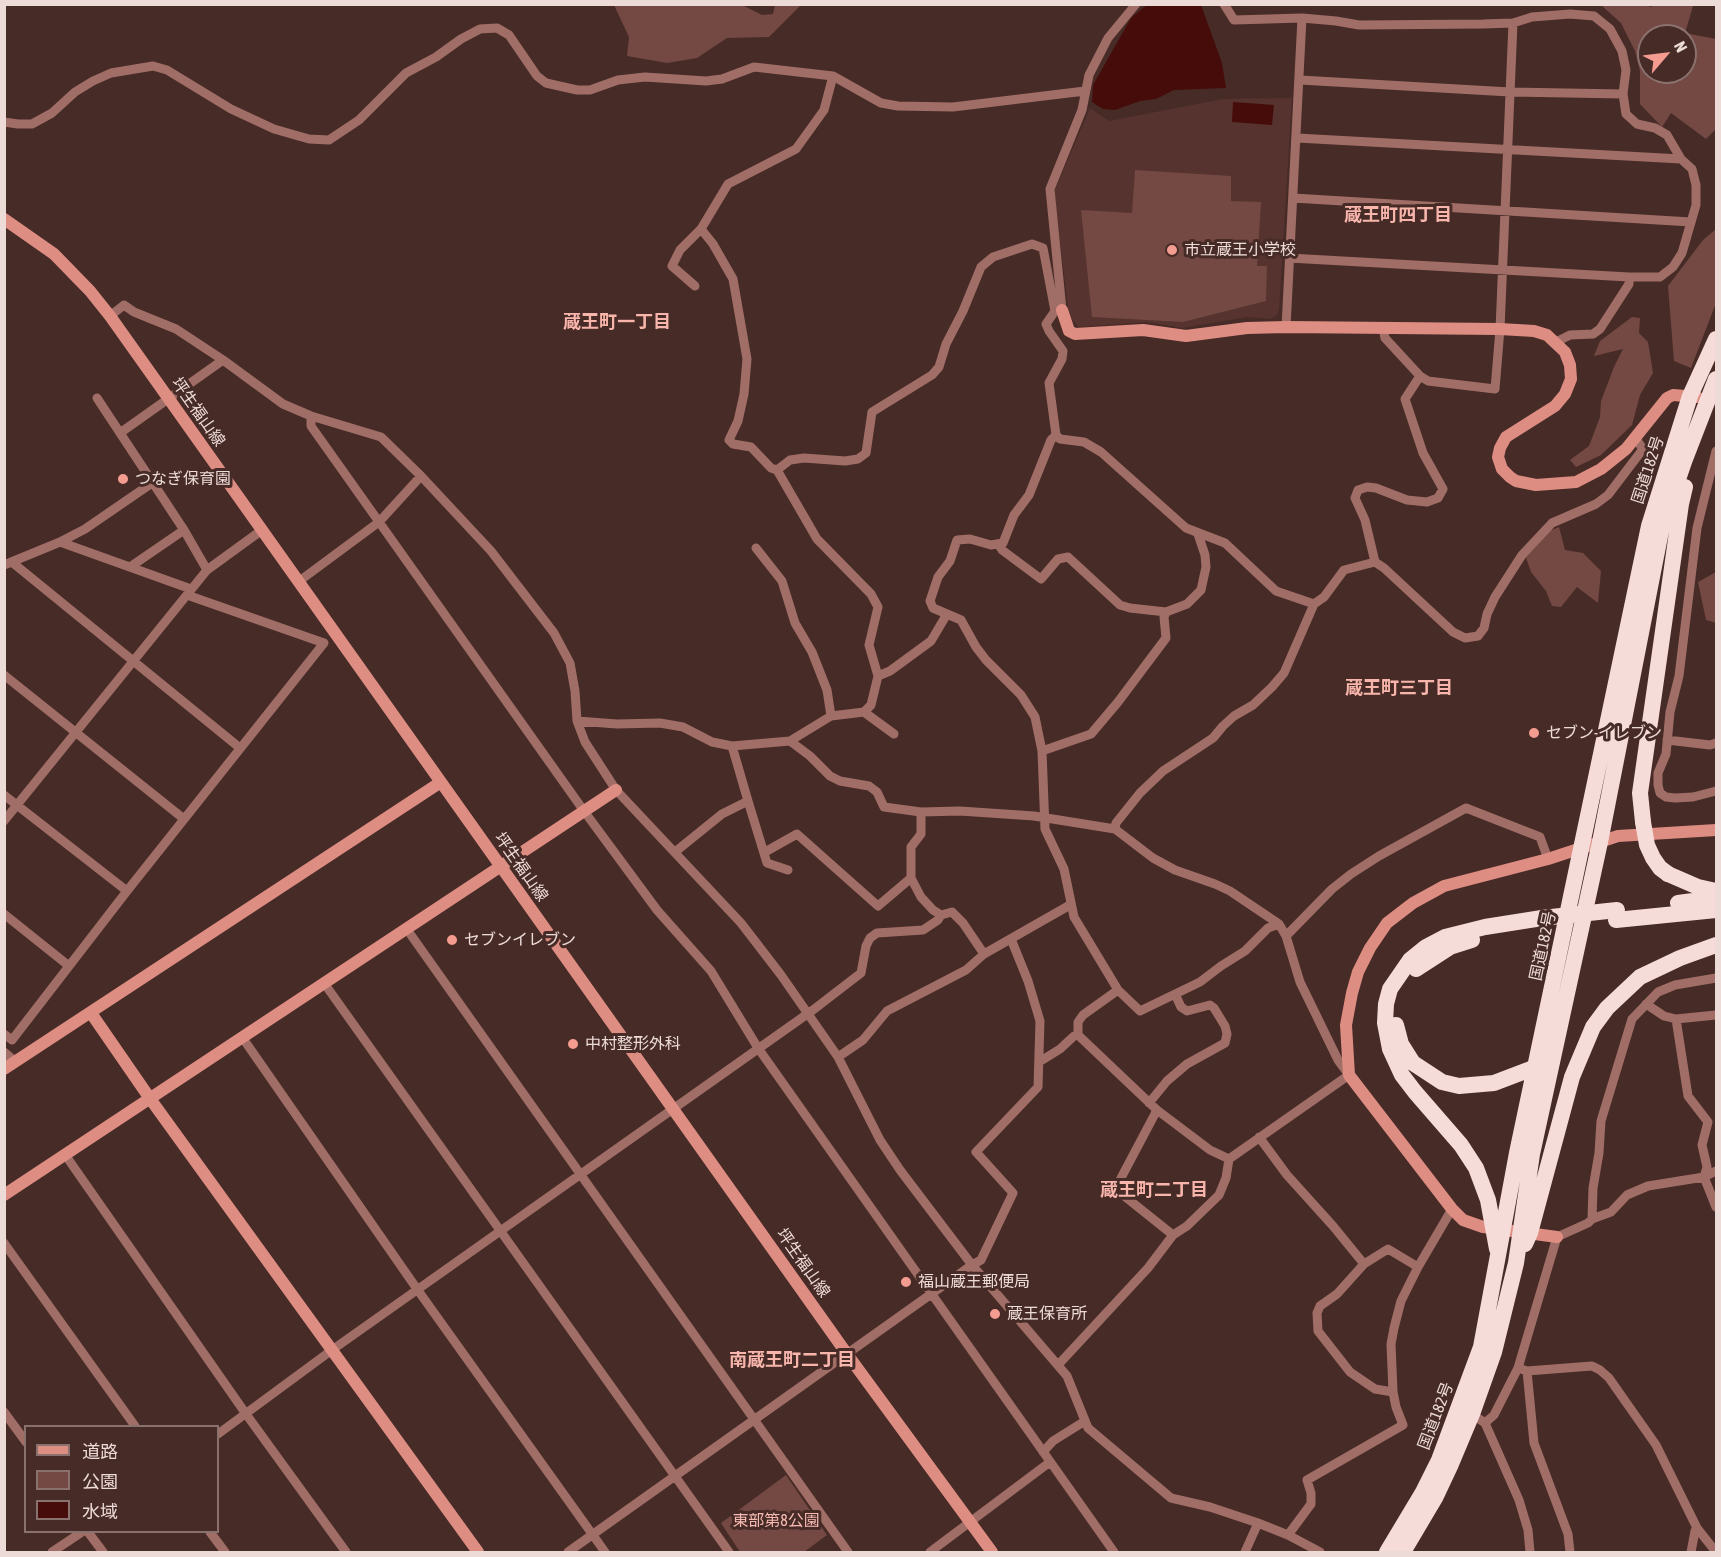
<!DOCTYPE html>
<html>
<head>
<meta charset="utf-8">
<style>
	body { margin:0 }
	#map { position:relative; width:1721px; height:1557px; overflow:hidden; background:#472b27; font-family:"Asap Condensed","Noto Sans JP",sans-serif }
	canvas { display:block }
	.frame { position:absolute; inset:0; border:6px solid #eddbd8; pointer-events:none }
	.legend { position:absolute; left:24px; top:1425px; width:195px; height:108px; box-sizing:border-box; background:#472b27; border:2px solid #89716e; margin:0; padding:8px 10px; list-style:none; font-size:18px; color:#eddbd8 }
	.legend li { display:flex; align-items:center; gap:12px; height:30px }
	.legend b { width:30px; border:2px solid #89716e }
	.north { position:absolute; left:1637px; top:24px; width:60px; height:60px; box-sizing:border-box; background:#472b27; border:2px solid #89716e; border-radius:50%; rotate:62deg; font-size:16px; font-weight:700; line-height:24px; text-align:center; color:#eddbd8 }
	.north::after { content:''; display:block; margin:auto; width:21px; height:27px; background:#f59c91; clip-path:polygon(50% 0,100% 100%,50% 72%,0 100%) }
</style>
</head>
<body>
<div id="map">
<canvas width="1721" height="1557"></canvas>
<div class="frame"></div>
<ul class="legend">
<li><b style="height:8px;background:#de8d83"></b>道路</li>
<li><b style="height:16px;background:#744843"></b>公園</li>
<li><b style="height:16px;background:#460c09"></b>水域</li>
</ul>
<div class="north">N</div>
</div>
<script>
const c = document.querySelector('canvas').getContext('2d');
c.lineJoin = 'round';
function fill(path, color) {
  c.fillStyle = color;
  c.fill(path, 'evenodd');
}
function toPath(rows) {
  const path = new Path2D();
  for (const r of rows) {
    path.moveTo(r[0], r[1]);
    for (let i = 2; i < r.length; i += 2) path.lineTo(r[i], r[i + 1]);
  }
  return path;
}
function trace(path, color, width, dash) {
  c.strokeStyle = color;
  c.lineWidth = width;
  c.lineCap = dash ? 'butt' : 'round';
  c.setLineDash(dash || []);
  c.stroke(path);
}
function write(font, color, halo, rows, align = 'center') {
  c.font = font + ' "Asap Condensed","Noto Sans JP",sans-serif';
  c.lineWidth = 6;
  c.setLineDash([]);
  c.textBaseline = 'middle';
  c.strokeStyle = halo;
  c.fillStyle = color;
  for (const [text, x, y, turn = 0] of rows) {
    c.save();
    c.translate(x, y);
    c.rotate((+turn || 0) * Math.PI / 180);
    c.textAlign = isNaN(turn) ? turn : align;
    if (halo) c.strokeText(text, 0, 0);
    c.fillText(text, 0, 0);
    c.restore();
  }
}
fill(toPath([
	[1292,98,1279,310,1276,316,1270,319,1248,317,1182,328,1147,322,1078,327,1071,318,1068,307,1054,192,1090,108,1109,121,1223,99]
]), '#56332e');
fill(toPath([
	[1647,4,1650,7,1660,4,1693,6,1685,33,1716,39,1716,129,1706,139,1671,113,1662,127,1640,104,1640,71,1635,51,1621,23,1601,5],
	[1649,36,1685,36,1685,72,1649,72],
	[614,5,742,5,762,15,773,14,775,5,801,5,769,37,727,38,697,58,667,63,627,56,629,37],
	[1135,170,1231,176,1231,201,1261,202,1257,266,1267,266,1266,301,1183,322,1092,317,1081,210,1132,213],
	[1716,229,1716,303,1691,368,1674,361,1668,286,1703,240],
	[1632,317,1640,318,1639,333,1648,342,1653,373,1640,395,1632,425,1601,455,1576,467,1570,460,1589,446,1600,417,1601,401,1614,367,1623,349,1594,356,1600,341],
	[1559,527,1565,550,1583,553,1601,571,1598,603,1577,587,1561,607,1552,606,1546,591,1531,572,1525,555,1544,533],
	[1716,572,1716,623,1706,620,1698,582],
	[786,1475,827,1535,804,1552,740,1552,721,1523]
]), '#744843');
fill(toPath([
	[1148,4,1201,5,1222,63,1226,88,1174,90,1156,99,1140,101,1115,110,1103,109,1092,102,1093,85,1131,18],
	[1233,102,1274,105,1272,125,1232,122]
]), '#460c09');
trace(toPath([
	[1224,4,1234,20,1302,18,1336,21,1359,25,1483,24,1513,23,1532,17,1570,14,1594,16,1610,29,1622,51,1626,70,1623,94,1626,114,1637,124,1655,128,1667,135,1681,159,1692,169,1696,185,1696,205,1682,253,1673,267,1660,277,1629,277,1629,284,1600,329,1593,334,1570,335,1556,342],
	[1300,80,1510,92,1623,94],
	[4,122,18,124,32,124,52,113,75,92,93,81,111,73,153,66,167,70,231,109,274,129,309,139,329,140,359,120,406,73,436,57,461,39,480,29,497,28,509,35,537,76,546,83,577,90,590,90,618,80,645,77,706,81,722,79,754,67,833,76,881,103,898,106,953,107,1085,91],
	[1297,138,1681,159],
	[1293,198,1691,222],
	[701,229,713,244,733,279,747,359,744,394,738,421,729,440,733,444,751,447,771,468,777,470,790,460,804,458,845,461,858,459,866,453,872,412,932,375,939,367,946,344,963,311,981,267,993,257,1032,244,1043,248,1055,311],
	[1289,258,1629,277],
	[695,286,672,266,680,250,701,229,728,184,796,149,824,110,833,76],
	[110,316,124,305,134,312,176,329,223,360,283,404,311,416,381,437,421,476,491,551,554,633,570,663,575,691,577,721,585,742,616,790,741,923,781,975,838,1057,880,1140,900,1170,972,1265,1067,1376,1088,1428,1171,1498,1210,1507,1258,1523,1288,1535,1320,1552],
	[1286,327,1302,18],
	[1383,328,1385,338,1420,376,1428,381,1495,389,1500,329,1513,23],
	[97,398,184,530,207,570,262,530],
	[311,416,311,426,584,811,657,910,711,971,758,1048,1114,1552],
	[120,433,223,360],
	[1056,435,1051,440,1029,495,1014,515,1003,543,991,545,970,539,957,540,950,561,938,577,930,601,933,608,961,620,976,647,986,660,1021,695,1035,717,1042,751,1045,829,1064,869,1074,917,1118,990,1140,1011,1200,982,1221,966,1245,951,1268,928,1279,924],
	[1716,451,1697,528,1679,676,1670,712,1666,754,1658,773,1658,785,1660,793,1666,797,1675,798,1693,797,1716,791],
	[777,470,817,539,871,594,878,607,869,645,878,676,871,705,864,712],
	[60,542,191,589],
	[999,545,1002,550,1041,579,1058,559,1068,557,1120,605,1130,608,1166,612],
	[756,548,782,581,795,623,812,652,827,690,831,716],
	[1375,562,1365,520,1355,498,1358,490,1367,487,1376,488,1407,500,1427,502,1438,498,1443,489,1423,453,1405,399,1420,376],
	[13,563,240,748],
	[4,565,60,542,85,529,152,483],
	[130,567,184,530],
	[298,582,379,522,421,476],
	[1314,604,1324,597,1344,570,1375,562,1384,568,1453,632,1465,638,1478,636,1484,628,1487,614,1495,597,1522,555,1552,523,1596,504,1608,495,1643,449,1635,438],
	[4,675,184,819],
	[878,676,890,671,931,641,947,614],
	[577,721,617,724,660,723,683,727,712,742,732,746,790,741,831,716,864,712,894,734],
	[1667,740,1710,745,1716,743],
	[790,741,810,756,830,776,840,781,869,786,877,792,884,807,921,812,960,811,1034,816,1115,829],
	[1042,751,1091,734,1118,702,1166,638,1164,617,1166,612,1187,604,1201,590,1206,567,1205,555,1198,534],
	[4,795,127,891],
	[748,801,767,863,788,870],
	[4,821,207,570],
	[675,852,722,814,748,801,732,746],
	[765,852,797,834,878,906,911,878,911,847,921,834,921,812],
	[911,878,921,897,933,910,941,915,952,912,963,923,984,954],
	[4,914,69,966],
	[406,928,848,1552],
	[1286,936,1332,889,1351,874,1379,856,1466,808,1540,837,1548,859],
	[324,983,729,1552],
	[1646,1004,1664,1016,1676,1019,1716,1015],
	[1676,1019,1688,1096,1708,1122,1702,1145,1707,1167,1704,1177,1716,1207],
	[4,1034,12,1040,127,891,324,643,187,595],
	[1078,1035,1078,1022,1083,1015,1118,990],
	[242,1037,417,1289,605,1552],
	[4,1052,16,1062],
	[838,1057,863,1040,887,1011,966,970,984,954,1070,905],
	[1039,1062,1060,1049,1074,1036,1078,1035,1157,1110,1210,1150,1229,1159],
	[1149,1103,1167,1081,1187,1064,1225,1043,1227,1034,1225,1026,1214,1008,1210,1005,1187,1011,1181,1007,1175,994],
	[1157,1110,1121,1178,1118,1191,1173,1235],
	[1259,1137,1287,1175,1333,1226,1364,1264],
	[66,1156,246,1414,346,1552],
	[1592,1219,1611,1212,1627,1195,1648,1186,1704,1177,1716,1171],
	[4,1243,135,1426],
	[1058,1365,1148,1268,1173,1235,1187,1226,1219,1195,1226,1178,1229,1159,1349,1075,1338,1060,1300,982,1286,936,1279,924,1230,891,1215,884,1175,870,1153,858,1115,829,1116,823,1140,793,1163,771,1213,738,1223,726,1234,716,1253,705,1272,687,1284,673,1314,604,1276,591,1225,543,1186,528,1101,452,1084,442,1060,439,1056,435,1049,383,1062,359,1063,351,1049,331,1046,324,1055,311,1062,310,1050,189,1082,110,1089,75,1108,38,1136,4],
	[1518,1368,1527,1371,1592,1366,1600,1370,1609,1378,1656,1445,1697,1528,1716,1552],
	[1527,1371,1534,1443,1568,1534,1570,1552],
	[1393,1392,1375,1389,1350,1372,1318,1331,1317,1313,1320,1306,1337,1294,1364,1264,1388,1249,1418,1267],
	[4,1412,26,1442],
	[1472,1414,1485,1423,1519,1500,1528,1530,1530,1552],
	[1485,1423,1494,1415,1518,1368,1557,1237,1588,1223,1592,1219,1593,1188,1599,1153,1601,1121,1632,1019,1658,992,1675,985,1716,978],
	[218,1434,332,1350,813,1010,861,973,866,946,870,938,877,933,923,930,938,920,941,915],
	[1043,1452,1053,1441,1085,1421],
	[88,1532,103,1552],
	[210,1532,225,1552],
	[1288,1535,1311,1504,1311,1493,1307,1480,1403,1425,1396,1407,1393,1392,1391,1344,1394,1328,1401,1301,1418,1267,1452,1209],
	[52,1552,82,1532],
	[568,1552,972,1265,981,1260,1013,1193,976,1152,1038,1087,1040,1021,1028,981,1011,939],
	[930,1552,1050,1462],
	[1245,1552,1258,1523],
	[1691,1552,1695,1531,1697,1528]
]), '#a16e67', 9);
trace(toPath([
	[4,219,54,254,90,291,110,316,847,1354,992,1552],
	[1062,310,1069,331,1075,334,1143,330,1186,336,1247,328,1286,327,1500,329,1534,331,1547,335,1565,352,1570,365,1571,379,1565,394,1555,406,1506,437,1500,448,1498,457,1502,469,1510,477,1516,481,1536,485,1576,482,1601,469,1626,449,1667,398,1673,395,1697,397],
	[91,1013,151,1100,478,1552],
	[4,1069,441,782],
	[4,1195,616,790],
	[1557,1237,1483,1227,1463,1220,1452,1209,1349,1075,1346,1025,1352,993,1358,972,1370,948,1387,923,1413,903,1444,886,1548,859,1618,836,1716,830]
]), '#de8d83', 12);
trace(toPath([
	[1643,822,1640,793,1681,504,1685,487],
	[1668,874,1698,887,1716,891],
	[1678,903,1716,898],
	[1616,920,1716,910],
	[1416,969,1450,947,1472,940],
	[1396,1025,1401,1044,1413,1063,1442,1082,1459,1086,1494,1083,1536,1067],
	[1525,1244,1530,1233,1572,1077,1593,1027,1607,1008,1640,977,1680,958,1716,945],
	[1497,1249,1488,1200,1476,1168,1461,1145,1415,1092,1402,1075,1390,1049,1385,1023,1386,1004,1390,989,1410,960,1426,947,1445,937,1485,927,1542,918],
	[1387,1552,1423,1492,1439,1460,1481,1347,1517,1153,1649,526,1690,396,1716,339],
	[1403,1552,1435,1498,1451,1464,1472,1414,1494,1352,1516,1263,1532,1154,1600,842,1662,526,1685,459,1716,379]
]), '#f6dcd8', 16);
trace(toPath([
	[1643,822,1647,845,1653,858,1660,868,1668,874],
	[1542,918,1617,910]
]), '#f6dcd8', 16);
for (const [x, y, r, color] of [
	[1172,250,6,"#f59c91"],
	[123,479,6,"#f59c91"],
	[1534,733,6,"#f59c91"],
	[452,940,6,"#f59c91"],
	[573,1044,6,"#f59c91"],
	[906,1282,6,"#f59c91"],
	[995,1314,6,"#f59c91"]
]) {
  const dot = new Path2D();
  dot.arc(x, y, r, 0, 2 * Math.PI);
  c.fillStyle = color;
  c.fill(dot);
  trace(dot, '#472b27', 2);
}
write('16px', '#eddbd8', '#472b27', [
	["市立蔵王小学校",1184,250],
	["つなぎ保育園",135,479],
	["セブン-イレブン",1546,733],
	["セブンイレブン",464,940],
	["中村整形外科",585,1044],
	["福山蔵王郵便局",918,1282],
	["蔵王保育所",1007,1314]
], 'left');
write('16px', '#eddbd8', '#472b27', [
	["坪生福山線",198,412,55],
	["国道182号",1648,470,-72],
	["坪生福山線",521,867,55],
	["国道182号",1543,946,-78],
	["坪生福山線",803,1263,55],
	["国道182号",1436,1416,-69]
]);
write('16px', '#f5b9b1', '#472b27', [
	["東部第8公園",776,1521]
]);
write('bold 18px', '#f8b5ac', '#472b27', [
	["蔵王町四丁目",1398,215],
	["蔵王町一丁目",617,322],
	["蔵王町三丁目",1399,688],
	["蔵王町二丁目",1154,1190],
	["南蔵王町二丁目",792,1360]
]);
</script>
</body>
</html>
